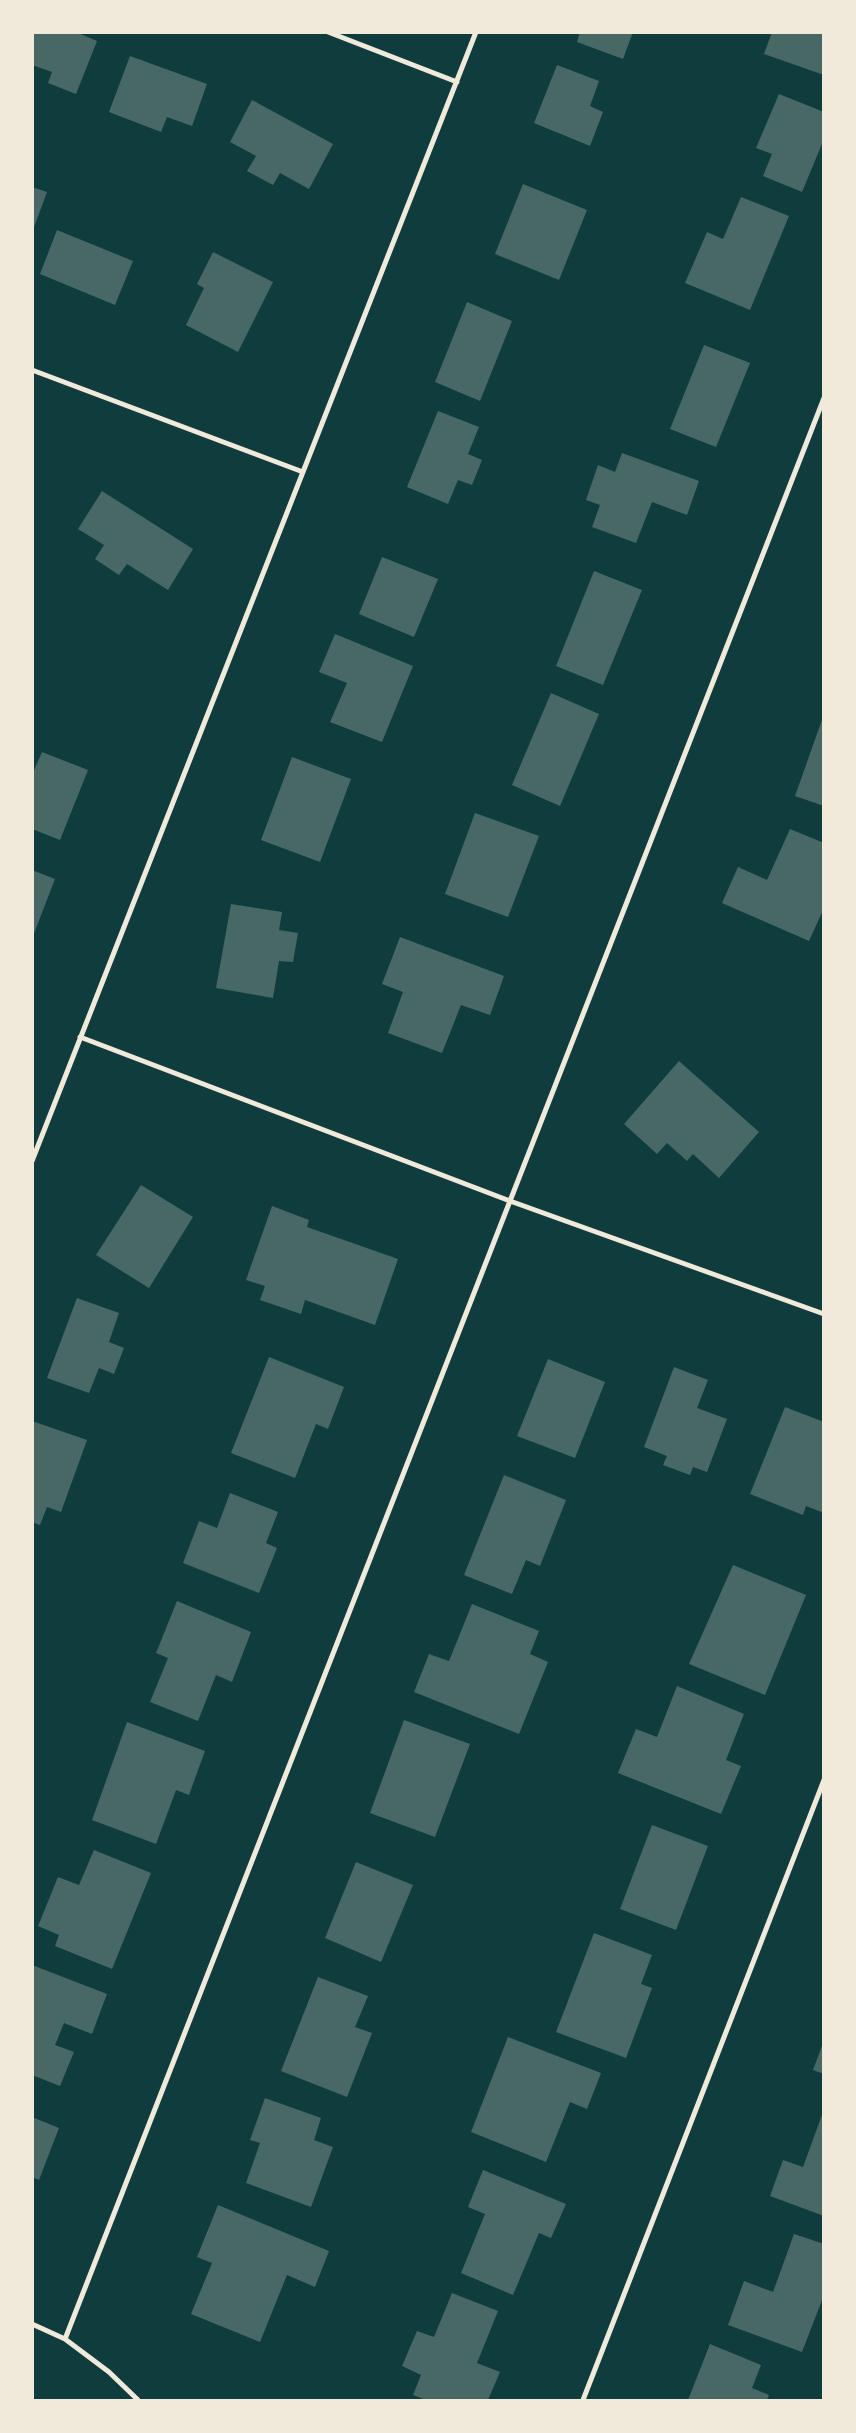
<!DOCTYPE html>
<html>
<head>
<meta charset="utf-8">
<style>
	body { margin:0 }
	#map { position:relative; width:856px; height:2433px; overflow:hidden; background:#0f3d3e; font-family:"Roboto Serif",serif }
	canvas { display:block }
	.frame { position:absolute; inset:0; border:34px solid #f1e9da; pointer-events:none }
</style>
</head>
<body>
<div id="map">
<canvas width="856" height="2433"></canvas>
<div class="frame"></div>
</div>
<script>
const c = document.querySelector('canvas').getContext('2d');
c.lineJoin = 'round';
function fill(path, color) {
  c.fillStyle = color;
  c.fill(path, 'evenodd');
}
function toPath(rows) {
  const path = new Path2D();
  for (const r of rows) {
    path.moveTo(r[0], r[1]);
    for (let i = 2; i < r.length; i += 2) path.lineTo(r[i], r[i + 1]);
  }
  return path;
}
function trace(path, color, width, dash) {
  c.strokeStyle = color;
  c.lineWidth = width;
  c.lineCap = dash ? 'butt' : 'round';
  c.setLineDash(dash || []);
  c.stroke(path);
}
fill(toPath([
	[32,32,76,32,97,41,76,94,48,83,52,72,32,65],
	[580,32,633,32,623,59,577,42],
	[772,32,824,32,824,75,764,54],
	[130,56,207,84,192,126,167,117,161,132,109,112],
	[557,65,599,81,590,106,603,112,590,146,534,123],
	[779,94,824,112,824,139,802,192,763,176,772,154,756,148],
	[252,100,333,144,309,189,280,173,273,185,247,171,256,156,230,142],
	[523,184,587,210,559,280,495,254],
	[32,187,47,192,33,230,32,230],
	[741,197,789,216,750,310,685,283,707,232,723,239],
	[57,230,133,261,115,305,40,274],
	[213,252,273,282,238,352,186,325,204,288,197,284],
	[467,302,512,321,480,401,435,382],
	[704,345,750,363,716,447,670,429],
	[438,411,479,427,468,454,482,460,472,485,458,480,448,504,407,487],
	[622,453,699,481,687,515,652,502,636,543,592,527,600,505,586,500,598,465,615,472],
	[102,491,193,549,168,590,127,564,119,575,95,559,104,545,78,529],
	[382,557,438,579,414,637,359,614],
	[594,571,642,590,603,685,556,666],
	[335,634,413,666,382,742,330,722,347,683,319,672],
	[551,693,599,714,560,806,512,785],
	[823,717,824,717,824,806,795,796],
	[42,752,88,770,60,840,32,829,32,775],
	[292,757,351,779,320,862,261,840],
	[475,813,539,836,508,917,445,894],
	[790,829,824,843,824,908,809,941,722,903,738,867,767,880],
	[32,870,55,879,33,936,32,936],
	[231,904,282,912,279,930,298,933,293,962,279,961,273,998,216,988],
	[400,937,504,976,490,1015,461,1005,442,1053,388,1033,403,992,382,984],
	[679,1061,759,1132,719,1178,693,1154,687,1161,667,1143,657,1154,624,1124],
	[141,1185,193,1217,149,1288,96,1255],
	[272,1206,309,1220,307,1227,398,1259,375,1325,305,1300,301,1314,260,1300,265,1286,246,1280],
	[77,1298,119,1313,109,1342,124,1348,114,1374,99,1368,89,1393,47,1378],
	[269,1357,344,1387,328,1429,316,1424,295,1478,231,1453],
	[548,1359,605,1382,575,1458,517,1436],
	[674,1367,708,1380,697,1408,727,1419,707,1472,693,1467,690,1475,663,1465,667,1456,644,1447],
	[785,1407,824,1422,824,1513,806,1506,803,1515,750,1494],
	[32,1421,87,1440,61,1512,47,1507,40,1525,32,1522],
	[504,1475,566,1500,540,1566,526,1560,512,1594,464,1575],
	[230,1493,278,1512,266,1543,277,1548,259,1593,183,1563,199,1521,217,1528],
	[733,1565,806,1595,765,1695,689,1664],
	[177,1601,251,1632,232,1682,216,1675,198,1721,150,1702,168,1658,156,1653],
	[472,1604,539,1631,530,1654,548,1662,519,1734,414,1692,429,1654,449,1661],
	[677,1686,744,1714,726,1760,741,1766,721,1814,618,1773,636,1729,657,1737],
	[404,1720,470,1744,435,1837,370,1813],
	[127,1722,205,1751,189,1795,176,1790,156,1844,92,1820],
	[652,1825,708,1846,676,1930,620,1909],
	[94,1850,151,1873,112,1969,55,1946,59,1935,38,1926,58,1877,79,1885],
	[356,1862,413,1885,381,1962,325,1938],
	[594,1933,652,1955,641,1984,652,1988,626,2058,556,2032],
	[32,1965,107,1994,92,2034,64,2023,55,2045,74,2052,60,2086,32,2075],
	[318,1977,368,1996,355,2027,372,2033,347,2097,281,2071],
	[508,2037,601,2073,587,2109,570,2102,546,2162,471,2132],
	[823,2043,824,2043,824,2074,813,2070],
	[265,2098,321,2118,314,2140,333,2147,311,2207,246,2183,260,2143,250,2140],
	[823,2112,824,2112,824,2216,770,2196,783,2160,803,2167],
	[32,2117,59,2128,39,2180,32,2177],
	[483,2170,566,2204,551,2238,539,2233,513,2295,461,2273,485,2214,468,2207],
	[218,2205,329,2251,315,2287,287,2275,260,2342,191,2314,212,2263,197,2257],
	[794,2234,824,2244,824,2295,802,2352,728,2325,744,2281,773,2292],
	[452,2293,498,2311,477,2363,500,2372,488,2400,426,2400,413,2395,421,2375,402,2366,417,2331,434,2337],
	[710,2344,761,2365,752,2388,769,2395,767,2400,688,2400]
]), '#486865');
trace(toPath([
	[328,32,457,82],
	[32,370,303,472],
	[80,1037,510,1201,824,1314],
	[32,1161,476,32],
	[32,2324,65,2339,109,2372,138,2400],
	[65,2339,824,398],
	[583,2400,824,1780]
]), '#f1e9da', 5);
</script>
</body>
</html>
